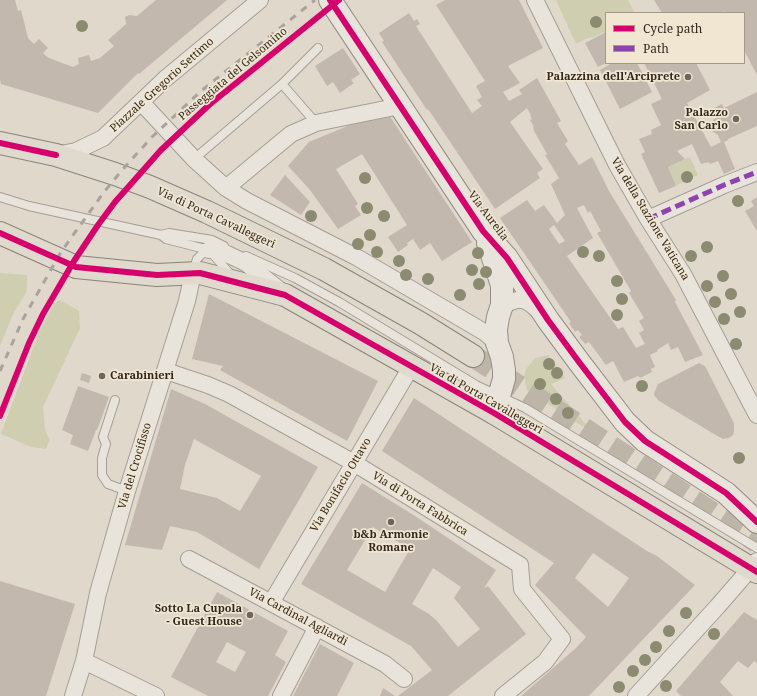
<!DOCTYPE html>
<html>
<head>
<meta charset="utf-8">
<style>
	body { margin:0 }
	#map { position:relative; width:757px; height:696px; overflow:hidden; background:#e0d8cb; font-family:"Noto Serif",serif }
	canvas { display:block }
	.legend { position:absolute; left:605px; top:12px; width:140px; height:52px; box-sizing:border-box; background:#f0e6d2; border:1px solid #a49a8a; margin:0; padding:5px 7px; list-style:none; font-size:12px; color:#32271e }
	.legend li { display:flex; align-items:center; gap:8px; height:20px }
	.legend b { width:20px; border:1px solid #a49a8a }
</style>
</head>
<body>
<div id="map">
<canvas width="757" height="696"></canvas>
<ul class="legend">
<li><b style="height:5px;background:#d6006c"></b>Cycle path</li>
<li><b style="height:5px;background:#8e44ad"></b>Path</li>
</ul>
</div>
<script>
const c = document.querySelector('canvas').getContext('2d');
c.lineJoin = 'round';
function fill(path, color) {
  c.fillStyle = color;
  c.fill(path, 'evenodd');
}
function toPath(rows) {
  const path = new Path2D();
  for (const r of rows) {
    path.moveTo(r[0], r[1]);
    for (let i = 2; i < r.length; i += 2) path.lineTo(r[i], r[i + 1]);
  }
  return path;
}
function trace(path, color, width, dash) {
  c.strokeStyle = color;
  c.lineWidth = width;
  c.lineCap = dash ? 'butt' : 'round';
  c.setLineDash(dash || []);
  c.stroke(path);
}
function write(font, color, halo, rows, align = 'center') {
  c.font = font + ' "Noto Serif",serif';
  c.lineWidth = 3.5;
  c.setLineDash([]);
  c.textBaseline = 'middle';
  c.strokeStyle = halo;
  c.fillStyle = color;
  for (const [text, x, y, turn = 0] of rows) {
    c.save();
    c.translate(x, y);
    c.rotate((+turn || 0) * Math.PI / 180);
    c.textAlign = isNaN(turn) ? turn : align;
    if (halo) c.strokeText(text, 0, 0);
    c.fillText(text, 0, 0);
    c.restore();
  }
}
fill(toPath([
	[556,0,628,0,634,12,631,13,606,13,606,31,594,37,585,39,576,44],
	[690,157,698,175,676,186,668,167],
	[0,273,27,275,27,291,13,314,0,346],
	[60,300,79,311,80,328,43,407,45,429,49,440,46,449,31,447,1,434,38,335,55,303],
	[548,355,565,378,551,384,579,416,587,426,585,428,527,390,524,376,526,369,535,358]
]), '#cfceb0');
fill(toPath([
	[0,0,15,0,18,11,21,10,28,38,34,44,39,39,48,48,43,53,49,58,73,67,79,64,78,58,89,55,91,61,100,58,114,46,108,40,126,24,125,17,129,15,137,16,156,0,227,0,139,74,138,73,98,113,1,84,0,79],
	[445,0,519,0,543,48,508,66,520,83,503,92,509,101,522,94,519,90,537,78,561,121,557,123,568,141,565,144,579,165,592,157,609,191,676,300,675,302,703,355,685,362,678,347,671,350,668,343,657,350,658,351,650,355,655,367,651,369,652,372,640,378,638,376,624,382,613,361,606,365,589,342,585,344,579,337,582,335,578,330,575,332,569,323,571,322,500,218,527,200,535,211,544,205,557,223,565,215,551,184,559,178,545,155,547,154,534,131,533,125,530,120,532,119,530,115,531,115,527,108,510,122,543,169,537,173,540,178,495,209,428,109,427,110,382,42,384,41,379,33,409,13,414,21,417,19,420,24,416,26,472,113,482,106,477,100,482,97,476,86,485,81,436,5],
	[584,205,588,213,590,211,601,231,597,233,631,291,629,293,644,318,639,321,644,330,639,333,645,344,636,348,623,327,618,329,567,256,593,238,577,208],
	[554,225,565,241,559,244,549,229],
	[654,0,757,0,757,75,744,50,744,13,725,13,724,11,721,13,662,13],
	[606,32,606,63,598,67,585,43],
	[343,48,360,74,351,80,354,83,340,93,333,82,327,86,315,66],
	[612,63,637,63,652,92,620,109,600,70],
	[644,63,696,63,710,90,687,103,711,147,721,142,718,135,712,131,711,128,712,122,718,115,714,108,722,104,724,108,757,92,757,126,728,139,728,140,724,142,735,169,724,174,718,161,710,164,709,162,701,164,692,144,677,151,685,159,668,167,676,186,659,193,641,154,645,152,639,139,652,134,651,130,661,125,651,104,662,99],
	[389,115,472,242,442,261,430,243,420,250,413,239,407,243,408,245,398,252,388,237,407,225,362,154,336,169,358,204,355,206,361,215,338,229,310,190,288,166,309,142,350,125],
	[285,175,310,202,301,215,270,195],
	[757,197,757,231,745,211,754,206,751,201],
	[209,294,378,381,347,441,220,370,223,366,192,359],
	[699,363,705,366,734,423,734,431,733,435,729,438,723,439,719,437,659,401,654,395,654,393,658,384],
	[82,373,91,376,89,383,80,380],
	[78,386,109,397,97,430,96,430,88,451,70,444,73,435,62,430],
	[171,389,205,404,318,467,259,569,197,532,170,526,162,550,125,545],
	[194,439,261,476,240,511,217,498,180,489,185,465],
	[414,398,647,551,657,556,695,585,589,696,521,696,576,648,586,637,535,585,554,563,382,451],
	[593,553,629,578,608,607,575,578],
	[362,483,415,516,496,570,484,588,488,586,526,634,448,696,398,696,432,670,411,646,301,584],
	[373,527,410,549,385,592,347,570],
	[433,568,461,587,454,598,480,629,458,647,437,621,429,614,412,604],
	[0,581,75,604,46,696,0,696],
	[217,592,288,631,275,655,286,662,268,696,208,696,171,677],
	[227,642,246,652,235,672,216,662],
	[744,612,757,620,757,663,754,661,748,668,738,661,720,682,733,696,681,696,676,691],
	[320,644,354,663,337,696,293,696],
	[383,688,395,696,380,696]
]), '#c3b8ad');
trace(toPath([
	[473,356,757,542]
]), '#bdb5a8', 22, [22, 11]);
const lane = toPath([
	[282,84,316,123],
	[194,159,282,84,318,48],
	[0,197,29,206,161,235,166,239,209,250,232,276],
	[161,235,169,233,212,240,224,246],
	[246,256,295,278,339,302,476,385,525,408,757,548],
	[193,272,197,259,202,254,209,250],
	[115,400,103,437,106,444,102,458,102,475,108,484,127,491]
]);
const street = toPath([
	[535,0,617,165,648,219,683,274,757,415],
	[141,102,194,159,226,188,247,201,358,258,484,332,497,343],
	[56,155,76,151,103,138,165,79,260,0],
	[226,188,291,134,316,123,400,106],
	[648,219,724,185,757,172],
	[209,250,217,250,227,254,246,263,282,292],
	[502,305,517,300,524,300,531,304,540,312],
	[166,371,208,385,229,394,354,463,520,565,522,589,562,639,545,662,503,696],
	[189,559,385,664,404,679],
	[271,603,411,367],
	[84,661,156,696],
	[73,696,84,661,98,593,127,491,187,301,193,273],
	[281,696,317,627],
	[636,696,717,607,757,561]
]);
const secondary = toPath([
	[330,0,483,231,507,258,548,320,579,362,625,422,645,441,726,493,757,522],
	[488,243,502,285,502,305,498,317,496,330,497,343,502,357,504,370,504,379,494,413]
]);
const primary = toPath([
	[0,143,56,155,115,174,150,187,207,212,324,269,420,323,473,356],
	[0,233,76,267,157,275,200,273,285,295,494,413,757,572]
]);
trace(lane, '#a59e95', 10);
trace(street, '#a59e95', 18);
trace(secondary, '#958d84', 24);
trace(primary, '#8a837b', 24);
trace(lane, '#e8e4dc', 8);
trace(street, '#e8e4dc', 16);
trace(secondary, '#e8e4dc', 22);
trace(primary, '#dfd9ce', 22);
trace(toPath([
	[0,371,23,319,61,252,104,192,123,169,152,137,201,91,315,0]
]), '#a8a39c', 3, [7, 7]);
trace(toPath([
	[648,219,724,185,757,172]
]), '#8e44ad', 5, [10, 5]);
trace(toPath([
	[330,0,483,231,507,258,548,320,579,362,625,422,645,441,726,493,757,522],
	[0,143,56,155],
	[0,233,76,267,157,275,200,273,285,295,494,413,757,572],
	[0,416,29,343,43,314,74,261,98,225,115,202,161,150,209,105,339,0]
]), '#d6006c', 6);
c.fillStyle = '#8a8b71';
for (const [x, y] of [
	[596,22],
	[82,26],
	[687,177],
	[365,178],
	[738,201],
	[367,208],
	[311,216],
	[384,216],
	[370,235],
	[358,244],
	[707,247],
	[377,252],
	[583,252],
	[478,253],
	[599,256],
	[691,256],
	[399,261],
	[472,270],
	[486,272],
	[406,275],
	[723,276],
	[428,279],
	[617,281],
	[479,284],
	[707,286],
	[731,294],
	[460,295],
	[622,299],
	[715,302],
	[740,312],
	[617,315],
	[724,319],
	[736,344],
	[549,364],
	[557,373],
	[540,384],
	[642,386],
	[556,399],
	[568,413],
	[739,458],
	[686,613],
	[669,631],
	[714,634],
	[656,647],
	[645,660],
	[633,671],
	[666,686],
	[619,687]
]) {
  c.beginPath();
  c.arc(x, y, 6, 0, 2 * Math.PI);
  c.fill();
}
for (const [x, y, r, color] of [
	[688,77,4,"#6f655b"],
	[736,119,4,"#6f655b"],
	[102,376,4,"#6f655b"],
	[391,522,4,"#6f655b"],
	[250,615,4,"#6f655b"]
]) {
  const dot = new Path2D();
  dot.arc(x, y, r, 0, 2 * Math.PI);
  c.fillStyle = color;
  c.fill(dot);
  trace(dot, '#f0e6d2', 1.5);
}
write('11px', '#32271e', '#f0e6d2', [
	["Passeggiata del Gelsomino",233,74,-40],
	["Piazzale Gregorio Settimo",162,85,-42],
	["Via Aurelia",488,216,53],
	["Via di Porta Cavalleggeri",216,218,25],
	["Via della Stazione Vaticana",650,219,59],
	["Via di Porta Cavalleggeri",486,399,30],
	["Via del Crocifisso",135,466,-73],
	["Via Bonifacio Ottavo",341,485,-59],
	["Via di Porta Fabbrica",420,504,32],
	["Via Cardinal Agliardi",298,617,28]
]);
write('bold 11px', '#32271e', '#f0e6d2', [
	["Palazzina dell'Arciprete",680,77],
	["Palazzo",728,113],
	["San Carlo",728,126],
	["Carabinieri",110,376,"left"],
	["b&b Armonie",391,535,"center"],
	["Romane",391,548,"center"],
	["Sotto La Cupola",242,609],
	["- Guest House",242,622]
], 'right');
</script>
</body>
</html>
